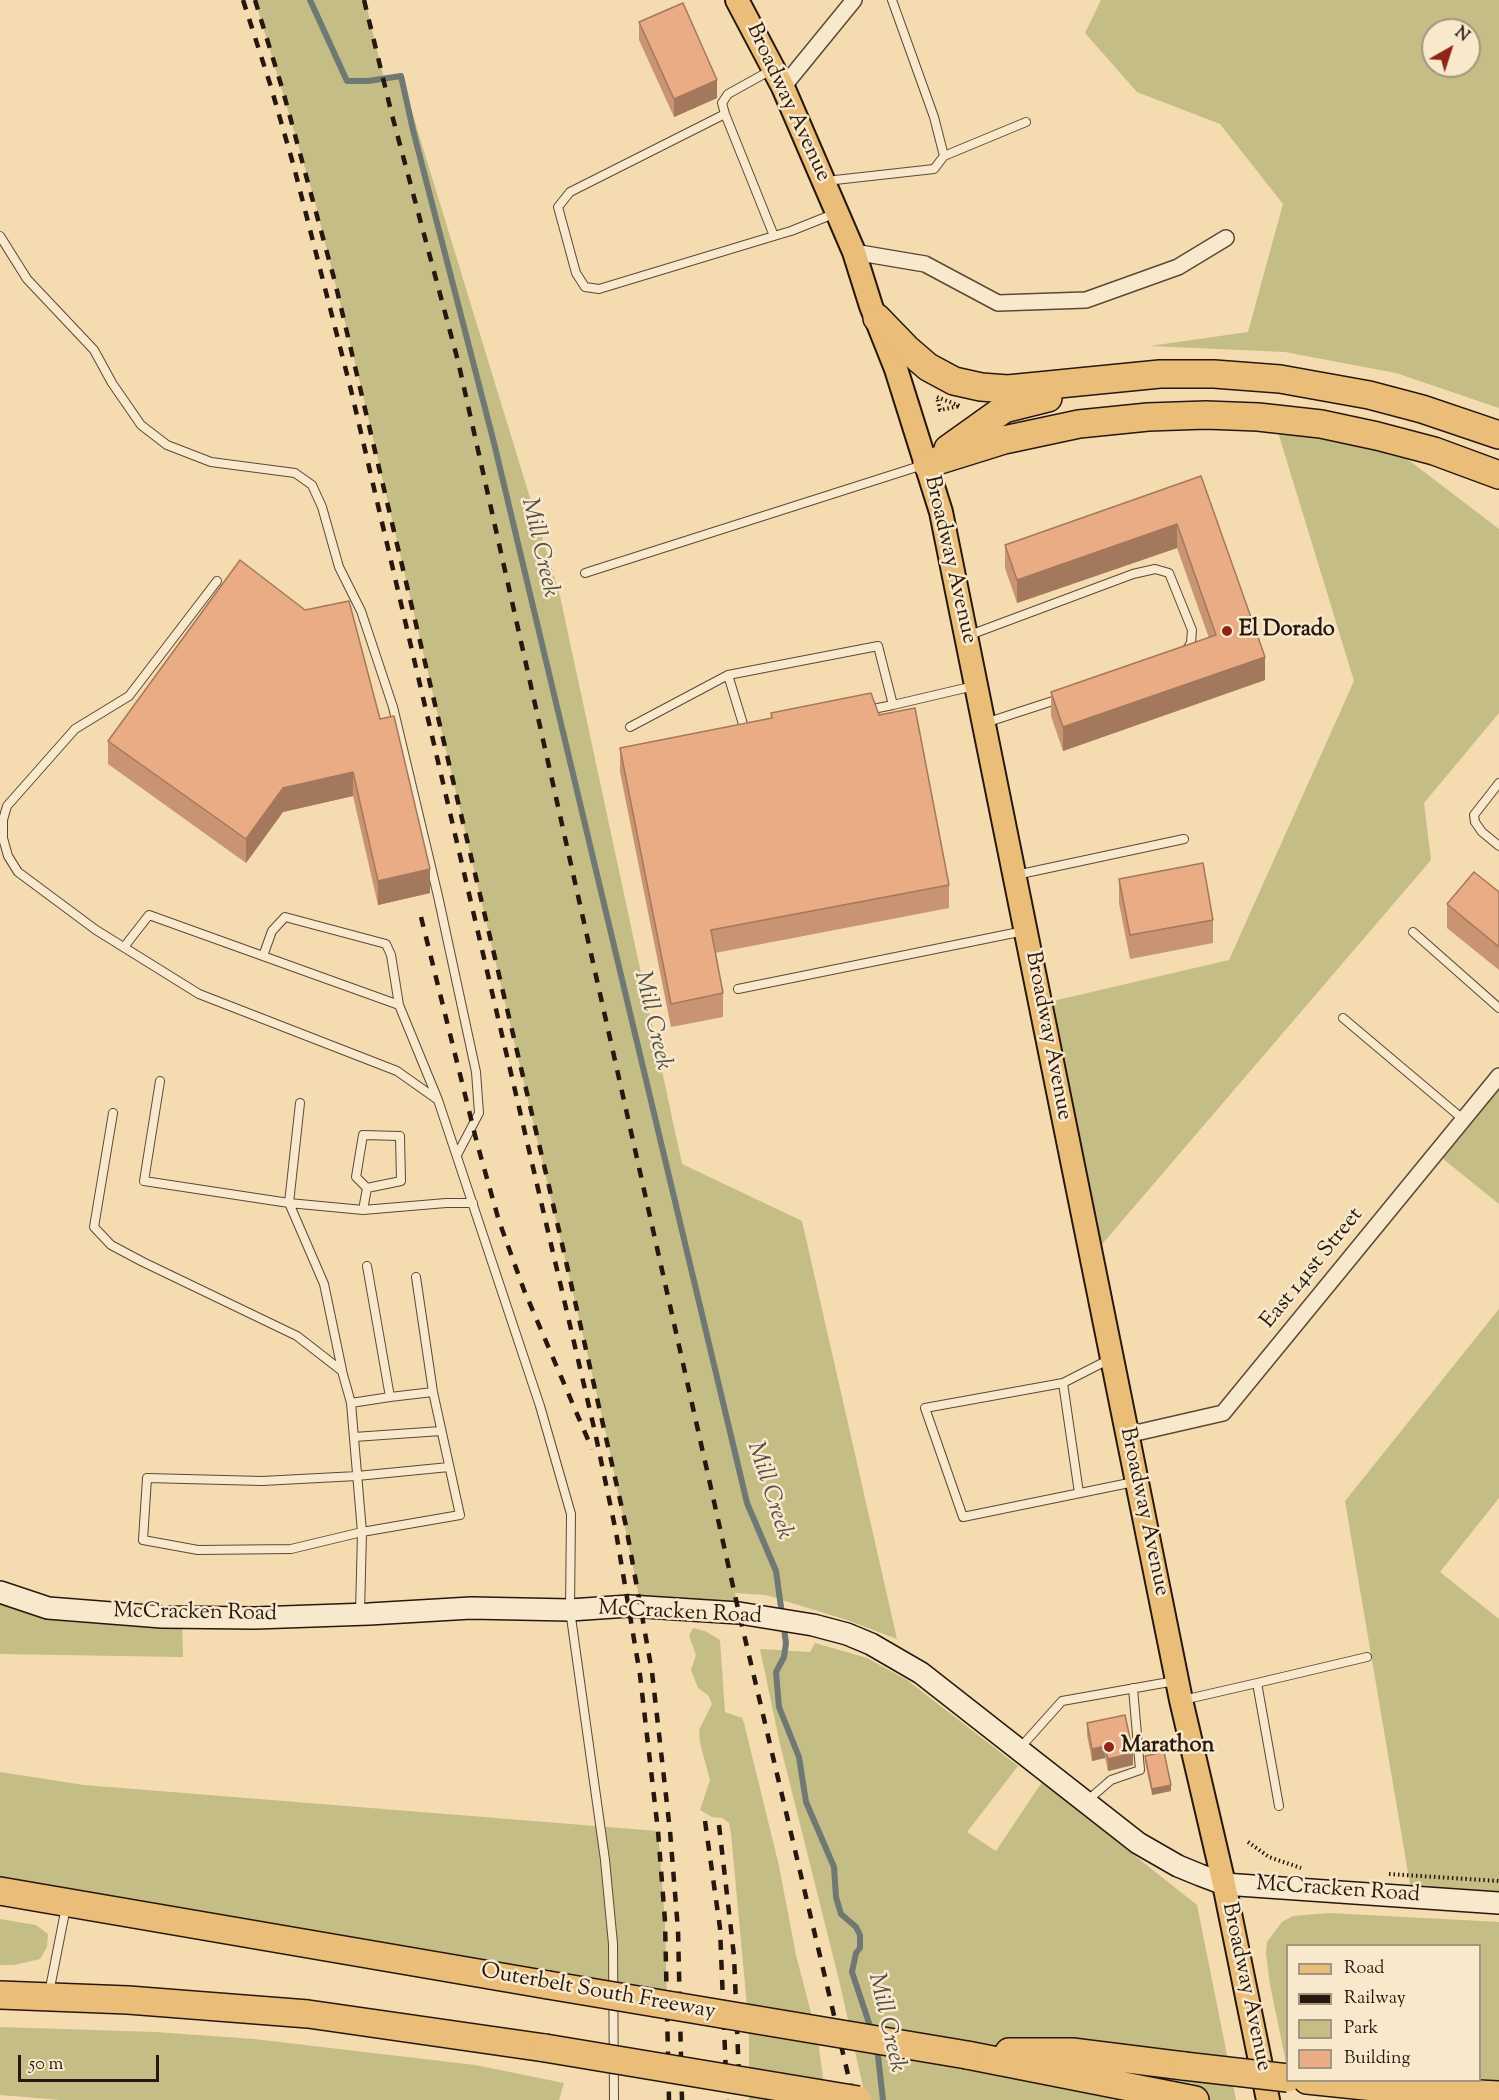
<!DOCTYPE html>
<html>
<head>
<meta charset="utf-8">
<style>
	body { margin:0 }
	#map { position:relative; width:1499px; height:2100px; overflow:hidden; background:#f4dbb0; font-family:"Sorts Mill Goudy",serif }
	canvas { display:block }
	.legend { position:absolute; left:1286px; top:1944px; width:195px; height:138px; box-sizing:border-box; background:#f8e8cc; border:2px solid #a49580; margin:0; padding:8px 10px; list-style:none; font-size:18px; color:#26180e }
	.legend li { display:flex; align-items:center; gap:12px; height:30px }
	.legend b { width:30px; border:2px solid #a49580 }
	.north { position:absolute; left:1421px; top:18px; width:60px; height:60px; box-sizing:border-box; background:#f8e8cc; border:2px solid #a49580; border-radius:50%; rotate:39deg; font-size:16px; font-weight:700; line-height:24px; text-align:center; color:#26180e }
	.north::after { content:''; display:block; margin:auto; width:21px; height:27px; background:#8f2418; clip-path:polygon(50% 0,100% 100%,50% 72%,0 100%) }
	.scale { position:absolute; left:18px; top:2055px; width:141px; height:27px; box-sizing:border-box; border:3px solid #26180e; border-top:0; padding-left:8px; font-size:18px; line-height:21px; white-space:nowrap; color:#26180e; -webkit-text-stroke:4px #f8e8cc; paint-order:stroke }
</style>
</head>
<body>
<div id="map">
<canvas width="1499" height="2100"></canvas>
<ul class="legend">
<li><b style="height:8px;background:#eabe78"></b>Road</li>
<li><b style="height:8px;background:#26180e"></b>Railway</li>
<li><b style="height:16px;background:#c4bd86"></b>Park</li>
<li><b style="height:16px;background:#eaac84"></b>Building</li>
</ul>
<div class="north">N</div>
<div class="scale">50 m</div>
</div>
<script>
const c = document.querySelector('canvas').getContext('2d');
c.lineJoin = 'round';
function fill(path, color) {
  c.fillStyle = color;
  c.fill(path, 'evenodd');
}
function toPath(rows) {
  const path = new Path2D();
  for (const r of rows) {
    path.moveTo(r[0], r[1]);
    for (let i = 2; i < r.length; i += 2) path.lineTo(r[i], r[i + 1]);
  }
  return path;
}
function trace(path, color, width, dash) {
  c.strokeStyle = color;
  c.lineWidth = width;
  c.lineCap = dash ? 'butt' : 'round';
  c.setLineDash(dash || []);
  c.stroke(path);
}
function write(font, color, halo, rows, align = 'center') {
  c.font = font + ' "Sorts Mill Goudy",serif';
  c.lineWidth = 5;
  c.setLineDash([]);
  c.textBaseline = 'middle';
  c.strokeStyle = halo;
  c.fillStyle = color;
  for (const [text, x, y, turn = 0] of rows) {
    c.save();
    c.translate(x, y);
    c.rotate((+turn || 0) * Math.PI / 180);
    c.textAlign = isNaN(turn) ? turn : align;
    if (halo) c.strokeText(text, 0, 0);
    c.fillText(text, 0, 0);
    c.restore();
  }
}
fill(toPath([
	[255,0,365,0,384,79,401,76,560,596,682,1164,802,1221,897,1639,847,1620,766,1595,735,1593,739,1613,641,1607,607,1438,361,387,314,198],
	[1101,0,1499,0,1499,408,1396,373,1285,352,1150,346,1248,332,1283,204,1220,124,1137,92,1085,33],
	[1433,30,1469,30,1469,66,1433,66],
	[1274,419,1377,436,1499,529,1499,713,1424,803,1431,860,1091,1257,1040,1004,1229,960,1354,681],
	[1499,1076,1499,1204,1437,1154],
	[1499,1309,1499,1498,1440,1572,1499,1619,1499,1903,1412,1896,1345,1501],
	[0,1592,182,1617,183,1657,0,1654],
	[693,1628,705,1631,720,1640,725,1712,742,1718,744,1723,779,1866,796,1955,818,2040,826,2100,749,2100,749,2028,731,1833,729,1823,722,1818,712,1817,700,1810,710,1780,700,1743,699,1730,712,1704,708,1695,698,1688,691,1670,696,1655,689,1636],
	[815,1643,867,1658,907,1680,1018,1766,967,1832,996,1851,1042,1782,1197,1905,1236,2100,866,2100,839,1980,780,1744,760,1649,810,1652],
	[0,1772,84,1785,658,1831,665,1921,667,2007,0,1891],
	[1329,1913,1499,1922,1499,2080,1480,2079,1480,1946,1288,1946,1287,2062,1286,2062,1270,1985,1266,1954,1267,1942,1282,1922,1293,1916],
	[0,1919,36,1925,48,1934,47,1947,40,1959,14,1965,0,1965],
	[0,2027,155,2032,254,2039,475,2065,564,2083,559,2100,61,2100,0,2095]
]), '#c4bd86');
trace(toPath([
	[310,0,347,81,368,81,401,76,413,130,494,443,747,1503,776,1571,786,1643,784,1657,776,1672,779,1707,799,1757,806,1802,834,1867,836,1897,841,1914,856,1927,860,1935,860,1948,856,1953,852,1972,872,2032],
	[877,2047,883,2100]
]), '#707873', 6);
const lane = toPath([
	[725,114,722,103,728,94,773,69],
	[944,156,1026,122],
	[826,181,934,169,944,156,934,117,892,0],
	[0,236,27,279,94,350,112,383,141,425,167,445,211,462,295,473,312,485,322,507,339,567,361,611,393,707,438,896,476,1072,479,1113,457,1155],
	[774,236,725,114,570,192,558,207,576,273,585,287,599,289,774,236,791,231,836,213],
	[585,573,923,465],
	[217,581,129,696,75,729,7,806,3,820,3,838,8,856,18,872,96,930,199,994,397,1071,438,1100,540,1406,571,1514,570,1610,605,1860,613,1944,614,2100],
	[967,636,1133,574,1155,569,1169,573,1192,630,1191,643,1185,652],
	[728,675,746,734],
	[868,710,893,705],
	[985,723,1059,699],
	[630,727,728,675,878,646,893,705,974,686],
	[1499,783,1474,815,1475,822,1482,832,1499,846],
	[1016,875,1184,839],
	[1413,932,1499,1008],
	[124,947,149,915,399,1005,438,1100],
	[263,956,272,931,285,917,386,944,391,955,399,1005],
	[738,989,1024,931],
	[1343,1018,1464,1120],
	[160,1081,144,1181,289,1203,363,1210,446,1203,473,1203],
	[300,1103,289,1203,324,1284,342,1370],
	[113,1113,94,1227,111,1245,143,1262,297,1336,342,1371,351,1403,362,1532,360,1613],
	[363,1210,367,1188,401,1181,400,1136,363,1135,356,1177,367,1188],
	[367,1266,390,1397,433,1392],
	[416,1277,433,1392,460,1515,362,1532,291,1549,198,1550,143,1540,147,1478,262,1481,357,1476,449,1467],
	[1110,1359,1063,1383,925,1408,963,1517,1134,1482],
	[1063,1383,1079,1493],
	[351,1403,390,1397],
	[354,1437,441,1431],
	[1257,1683,1367,1657],
	[1183,1700,1257,1683,1279,1806],
	[1020,1748,1062,1701,1175,1681],
	[1088,1800,1111,1780,1140,1770,1133,1688],
	[49,1993,66,1907]
]);
const street = toPath([
	[783,87,854,0],
	[854,252,925,264,998,303,1086,300,1178,267,1226,238],
	[1127,1435,1223,1413,1499,1076]
]);
const secondary = toPath([
	[0,1592,48,1608,162,1617,255,1618,369,1614,471,1608,570,1610,629,1606,739,1613,813,1625,847,1634,871,1644,921,1673,1138,1843,1178,1866,1200,1875,1224,1884,1499,1903]
]);
const primary = toPath([
	[737,0,783,87,854,252,871,306,896,369,941,512,1181,1700,1224,1884,1268,2100]
]);
const highway = toPath([
	[877,318,906,348,928,367,954,381,981,387,1008,389,1160,374,1214,374,1280,379,1369,395,1422,409,1499,435],
	[948,449,1004,409,1048,398],
	[927,464,1004,440,1079,424,1148,417,1206,415,1258,417,1321,424,1377,436,1434,451,1499,475],
	[0,1891,548,1985],
	[0,1995,128,2000,308,2014,545,2048],
	[1009,2052,1072,2052,1184,2066],
	[967,2055,1195,2100],
	[1307,2080,1402,2090,1499,2095]
]);
trace(lane, '#5a4936', 10);
trace(street, '#5a4936', 18);
trace(secondary, '#26180e', 24);
trace(primary, '#26180e', 26);
trace(highway, '#26180e', 30);
trace(toPath([
	[937,397,960,406,940,410,937,397],
	[1248,1842,1269,1857,1301,1868],
	[1389,1874,1499,1881]
]), '#26180e', 4, [1.5, 3]);
trace(lane, '#f8e8cc', 8);
trace(street, '#f8e8cc', 15);
trace(secondary, '#f8e8cc', 21);
trace(primary, '#eabe78', 22);
trace(highway, '#eabe78', 27);
trace(toPath([
	[243,0,271,87,294,167,351,390,595,1432,616,1532,640,1675,658,1831,665,1921,669,2100],
	[255,0,283,91,335,282,548,1182,626,1526,652,1672,670,1831,678,1930,682,2100],
	[364,0,392,115,458,361,739,1613,854,2100],
	[421,917,477,1143,499,1221,524,1290,592,1449],
	[705,1821,720,1928,727,2100],
	[719,1825,734,1956,740,2100]
]), '#26180e', 4.5, [10, 10]);
const highwayBridge = toPath([
	[548,1985,967,2055],
	[545,2048,858,2100],
	[1184,2066,1288,2078]
]);
trace(highwayBridge, '#26180e', 30, []);
trace(highwayBridge, '#eabe78', 27);
fill(toPath([
	[639,22,717,98,674,117,639,40],
	[1201,476,1265,680,1063,751,1051,716,1051,692,1209,638,1177,548,1017,603,1005,568,1005,545],
	[771,713,879,715,949,885,949,908,715,953,723,993,723,1017,671,1027,620,772,620,748,771,719],
	[380,719,430,893,378,905,353,796,283,812,246,863,108,764,108,741],
	[1119,879,1213,920,1213,943,1130,959,1119,903],
	[1499,892,1499,970,1447,928,1447,904],
	[1087,1723,1133,1765,1108,1771,1105,1758,1092,1761,1087,1735],
	[1145,1756,1171,1791,1152,1795,1145,1762]
]), '#c99472');
fill(toPath([
	[717,80,717,98,674,117,674,99],
	[1177,524,1177,548,1017,603,1017,580],
	[1265,657,1265,680,1063,751,1063,727],
	[353,772,353,796,283,812,246,863,246,839,283,788],
	[430,869,430,893,378,905,378,881],
	[1105,1746,1105,1758,1092,1761,1092,1749],
	[1133,1753,1133,1765,1108,1771,1108,1759],
	[1171,1785,1171,1791,1152,1795,1152,1789]
]), '#a4785c');
const building = toPath([
	[683,3,717,80,674,99,639,22,683,3],
	[1201,476,1265,657,1063,727,1051,692,1216,635,1177,524,1017,580,1005,545,1201,476],
	[240,560,305,610,349,601,380,719,394,716,430,869,378,881,353,772,283,788,246,839,108,741,240,560],
	[871,693,879,715,915,708,949,885,711,930,723,993,671,1004,620,748,772,718,771,713,871,693],
	[1203,863,1213,920,1130,935,1119,879,1203,863],
	[1474,872,1499,892,1499,947,1447,904,1474,872],
	[1125,1715,1133,1753,1108,1759,1105,1746,1092,1749,1087,1723,1125,1715],
	[1164,1752,1171,1785,1152,1789,1145,1756,1164,1752]
]);
fill(building, '#eaac84');
trace(building, '#a4785c', 1.5);
for (const [x, y, r, color] of [
	[1227,631,6,"#8f2418"],
	[1109,1747,6,"#8f2418"]
]) {
  const dot = new Path2D();
  dot.arc(x, y, r, 0, 2 * Math.PI);
  c.fillStyle = color;
  c.fill(dot);
  trace(dot, '#f8e8cc', 2);
}
write('22px', '#26180e', '#f8e8cc', [
	["Broadway Avenue",787,103,65],
	["Broadway Avenue",949,560,77],
	["Broadway Avenue",1047,1036,79],
	["East 141st Street",1313,1269,-51],
	["Broadway Avenue",1143,1512,78],
	["McCracken Road",195,1614,1],
	["McCracken Road",680,1614,3],
	["McCracken Road",1338,1891,4],
	["Broadway Avenue",1245,1987,78],
	["Outerbelt South Freeway",598,1993,10]
]);
write('bold 22px', '#26180e', '#f8e8cc', [
	["El Dorado",1239,631],
	["Marathon",1121,1747]
], 'left');
write('italic 24px', '#515049', '#f8e8cc', [
	["Mill Creek",538,548,77],
	["Mill Creek",651,1021,77],
	["Mill Creek",768,1491,72],
	["Mill Creek",885,2023,77]
]);
</script>
</body>
</html>
